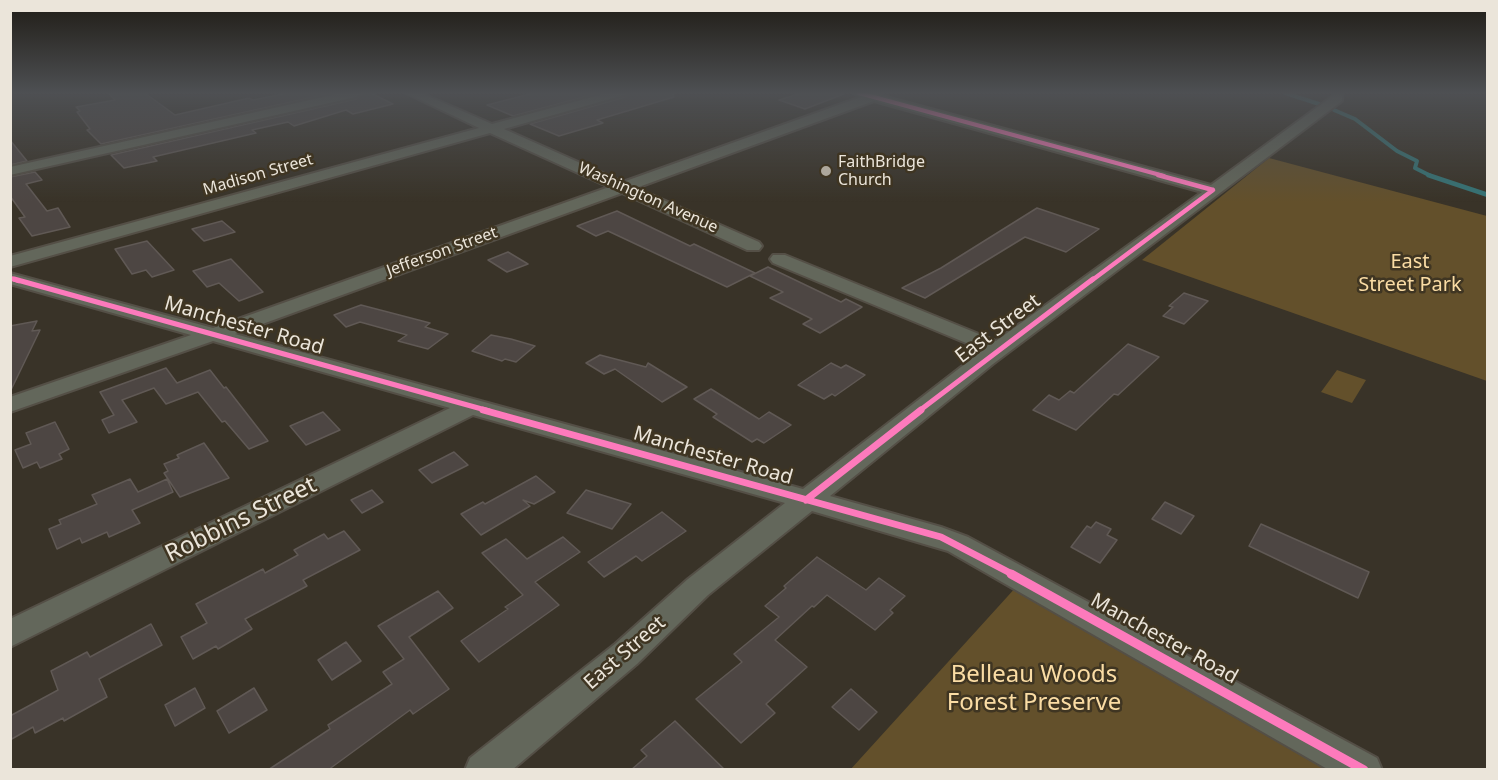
<!DOCTYPE html>
<html>
<head>
<meta charset="utf-8">
<style>
	body { margin:0 }
	#map { position:relative; width:1498px; height:780px; overflow:hidden; background:#393328; font-family:"Noto Sans",sans-serif }
	canvas { display:block }
	.frame { position:absolute; inset:0; border:12px solid #ebe5da; pointer-events:none }
</style>
</head>
<body>
<div id="map">
<canvas width="1498" height="780"></canvas>
<div class="frame"></div>
</div>
<script>
const c = document.querySelector('canvas').getContext('2d');
c.lineJoin = 'round';
function fill(path, color) {
  c.fillStyle = color;
  c.fill(path, 'evenodd');
}
function toPath(rows) {
  const path = new Path2D();
  for (const r of rows) {
    path.moveTo(r[0], r[1]);
    for (let i = 2; i < r.length; i += 2) path.lineTo(r[i], r[i + 1]);
  }
  return path;
}
function trace(path, color, width, dash) {
  c.strokeStyle = color;
  c.lineWidth = width;
  c.lineCap = dash ? 'butt' : 'round';
  c.setLineDash(dash || []);
  c.stroke(path);
}
function write(font, color, halo, rows, align = 'center') {
  c.font = font + ' "Noto Sans",sans-serif';
  c.lineWidth = 5;
  c.setLineDash([]);
  c.textBaseline = 'middle';
  c.strokeStyle = halo;
  c.fillStyle = color;
  for (const [text, x, y, turn = 0] of rows) {
    c.save();
    c.translate(x, y);
    c.rotate((+turn || 0) * Math.PI / 180);
    c.textAlign = isNaN(turn) ? turn : align;
    if (halo) c.strokeText(text, 0, 0);
    c.fillText(text, 0, 0);
    c.restore();
  }
}
fill(toPath([
	[1269,158,1487,216,1487,381,1142,260],
	[1337,370,1366,380,1352,403,1321,392],
	[1017,586,1347,770,850,770]
]), '#63502b');
trace(toPath([
	[1285,93,1319,104],
	[1334,110,1355,119,1397,151,1417,161,1415,168,1431,176]
]), '#357476', 4);
trace(toPath([
	[1428,175,1488,195]
]), '#357476', 4.5);
const building = toPath([
	[108,93,145,93,175,115,249,98,253,100,287,93,332,93,101,144,87,130,90,129,77,112,80,111,76,107,115,100,108,93],
	[364,93,371,93,393,104,353,114,346,110,294,126,288,122,252,130,256,133,153,157,157,161,124,168,111,155,356,99,364,93],
	[533,93,599,93,513,116,487,105,533,93],
	[628,93,673,93,674,97,597,120,603,123,559,136,530,124,625,97,628,93],
	[801,93,844,93,844,94,805,109,779,100,801,93],
	[10,140,27,161,10,165,10,140],
	[35,172,42,180,26,184,47,211,58,208,70,227,32,236,19,218,25,217,10,196,10,177,35,172],
	[1037,208,1099,229,1066,252,1025,237,925,298,902,288,941,268,1037,208],
	[617,211,690,246,694,244,755,273,727,287,608,231,596,236,577,226,617,211],
	[222,221,235,232,204,241,192,229,222,221],
	[147,241,174,270,152,277,146,270,132,274,115,249,147,241],
	[508,252,528,264,507,272,488,260,508,252],
	[231,259,263,292,239,301,219,283,207,287,193,271,231,259],
	[768,267,841,302,846,299,862,307,820,333,803,324,812,319,770,298,783,292,750,276,768,267],
	[1184,293,1208,301,1184,324,1163,316,1173,307,1169,306,1184,293],
	[361,305,430,323,425,327,448,334,428,349,398,341,407,335,360,322,346,327,334,315,361,305],
	[37,321,32,331,40,330,10,392,10,326,37,321],
	[491,335,511,339,535,346,516,362,505,359,502,361,472,351,491,335],
	[1128,344,1159,357,1118,395,1114,394,1076,430,1033,410,1049,395,1059,400,1070,391,1074,393,1128,344],
	[600,355,646,367,648,363,687,387,662,402,615,369,604,374,586,363,600,355],
	[831,363,841,368,846,365,865,375,835,396,832,394,824,399,798,385,831,363],
	[166,368,177,383,210,370,224,388,226,387,268,441,249,449,225,421,222,422,198,392,166,404,154,388,122,400,137,422,109,433,102,420,114,415,100,392,166,368],
	[711,389,759,419,769,412,791,425,764,443,757,439,752,442,713,417,717,414,694,399,711,389],
	[323,412,340,430,306,445,290,426,323,412],
	[55,422,69,449,59,454,62,459,40,468,37,462,23,468,15,450,31,444,26,433,55,422],
	[204,443,229,478,180,497,164,473,168,471,164,464,179,458,177,455,204,443],
	[454,452,468,465,432,483,419,470,454,452],
	[536,476,555,492,534,504,523,500,530,506,481,535,461,514,483,502,485,504,536,476],
	[130,479,138,492,167,479,173,492,132,510,140,523,109,537,107,532,82,543,80,538,57,549,49,529,61,524,59,520,97,504,92,495,130,479],
	[372,490,383,502,362,513,351,500,372,490],
	[586,490,631,504,612,529,567,513,586,490],
	[1165,502,1194,516,1181,534,1152,519,1165,502],
	[662,512,686,531,642,561,636,556,604,577,588,562,662,512],
	[1096,522,1111,529,1107,535,1117,540,1100,563,1071,547,1087,526,1091,528,1096,522],
	[1261,524,1369,572,1358,598,1249,546,1261,524],
	[344,531,360,550,303,580,307,586,245,619,252,629,218,649,216,646,193,659,181,637,207,623,196,604,263,569,265,573,298,555,294,550,324,534,328,539,344,531],
	[563,537,580,552,535,582,559,605,479,662,461,641,508,609,505,607,523,595,482,553,506,539,527,559,563,537],
	[817,557,866,590,879,578,905,596,890,610,893,613,875,630,827,595,814,607,812,606,775,640,807,667,766,704,775,713,741,743,696,699,742,662,734,654,779,617,765,606,786,588,784,586,817,557],
	[438,591,453,608,409,637,449,689,413,714,410,710,328,770,268,770,330,729,328,725,392,684,383,672,404,659,378,626,438,591],
	[151,624,162,645,99,679,107,697,64,721,63,718,35,733,33,727,10,740,10,716,58,690,51,671,87,652,90,657,151,624],
	[346,642,361,661,332,680,318,660,346,642],
	[195,688,205,708,175,726,165,705,195,688],
	[254,688,267,710,229,733,217,711,254,688],
	[851,689,877,712,859,730,832,707,851,689],
	[675,721,725,770,631,770,647,756,641,750,675,721]
]);
fill(building, '#4d4643');
trace(building, '#605955', 1.5);
const street = toPath([
	[341,93,362,93,356,97,10,175,10,167,341,93],
	[406,93,421,93,492,124,607,93,626,93,624,95,504,129,623,182,861,97,853,93,872,93,1211,185,1334,95,1342,95,1342,101,993,364,830,496,941,527,968,537,1377,758,1382,770,1329,770,948,551,812,511,708,595,637,664,512,770,465,770,470,758,615,644,688,579,785,503,473,415,10,647,10,619,450,408,213,341,10,412,10,397,191,335,10,284,10,273,213,328,609,187,490,133,10,267,10,256,479,128,406,93],
	[874,101,1202,192,996,341,785,255,773,255,770,259,773,263,983,350,803,489,235,334,622,193,747,250,759,250,762,246,759,242,636,188,874,101]
]);
trace(street, '#544f46', 4);
fill(street, '#63675b');
trace(toPath([
	[859,93,1164,176]
]), '#fd7abc', 4);
trace(toPath([
	[1158,175,1213,190],
	[10,278,19,281],
	[1091,281,1213,190]
]), '#fd7abc', 4.5);
trace(toPath([
	[14,279,489,411],
	[919,411,1093,279]
]), '#fd7abc', 5);
trace(toPath([
	[483,410,941,537,1014,575],
	[806,500,921,410]
]), '#fd7abc', 7);
trace(toPath([
	[1011,574,1364,770]
]), '#fd7abc', 9);
const sky = c.createLinearGradient(0, 0, 0, 202);
sky.addColorStop(0, '#1f1c16');
sky.addColorStop(0.46, '#4e5053');
sky.addColorStop(1, '#4e505300');
c.fillStyle = sky;
c.fillRect(0, 0, 1498, 202);
for (const [x, y, r, color] of [
	[826,171,6,"#ada79c"]
]) {
  const dot = new Path2D();
  dot.arc(x, y, r, 0, 2 * Math.PI);
  c.fillStyle = color;
  c.fill(dot);
  trace(dot, '#3f3522', 2);
}
write('16px', '#ebe5da', '#3f3522', [
	["FaithBridge",838,162],
	["Church",838,180]
], 'left');
write('16px', '#ebe5da', '#3f3522', [
	["Madison Street",258,175,-16],
	["Washington Avenue",648,198,24],
	["Jefferson Street",442,252,-20]
]);
write('20px', '#fadca4', '#3f3522', [
	["East",1410,262],
	["Street Park",1410,285]
]);
write('20px', '#ebe5da', '#3f3522', [
	["Manchester Road",244,326,16],
	["East Street",998,329,-37],
	["Manchester Road",713,456,16],
	["Manchester Road",1164,639,29],
	["East Street",625,653,-41]
]);
write('24px', '#ebe5da', '#3f3522', [
	["Robbins Street",241,520,-26]
]);
write('24px', '#fadca4', '#3f3522', [
	["Belleau Woods",1034,675],
	["Forest Preserve",1034,703]
]);
</script>
</body>
</html>
